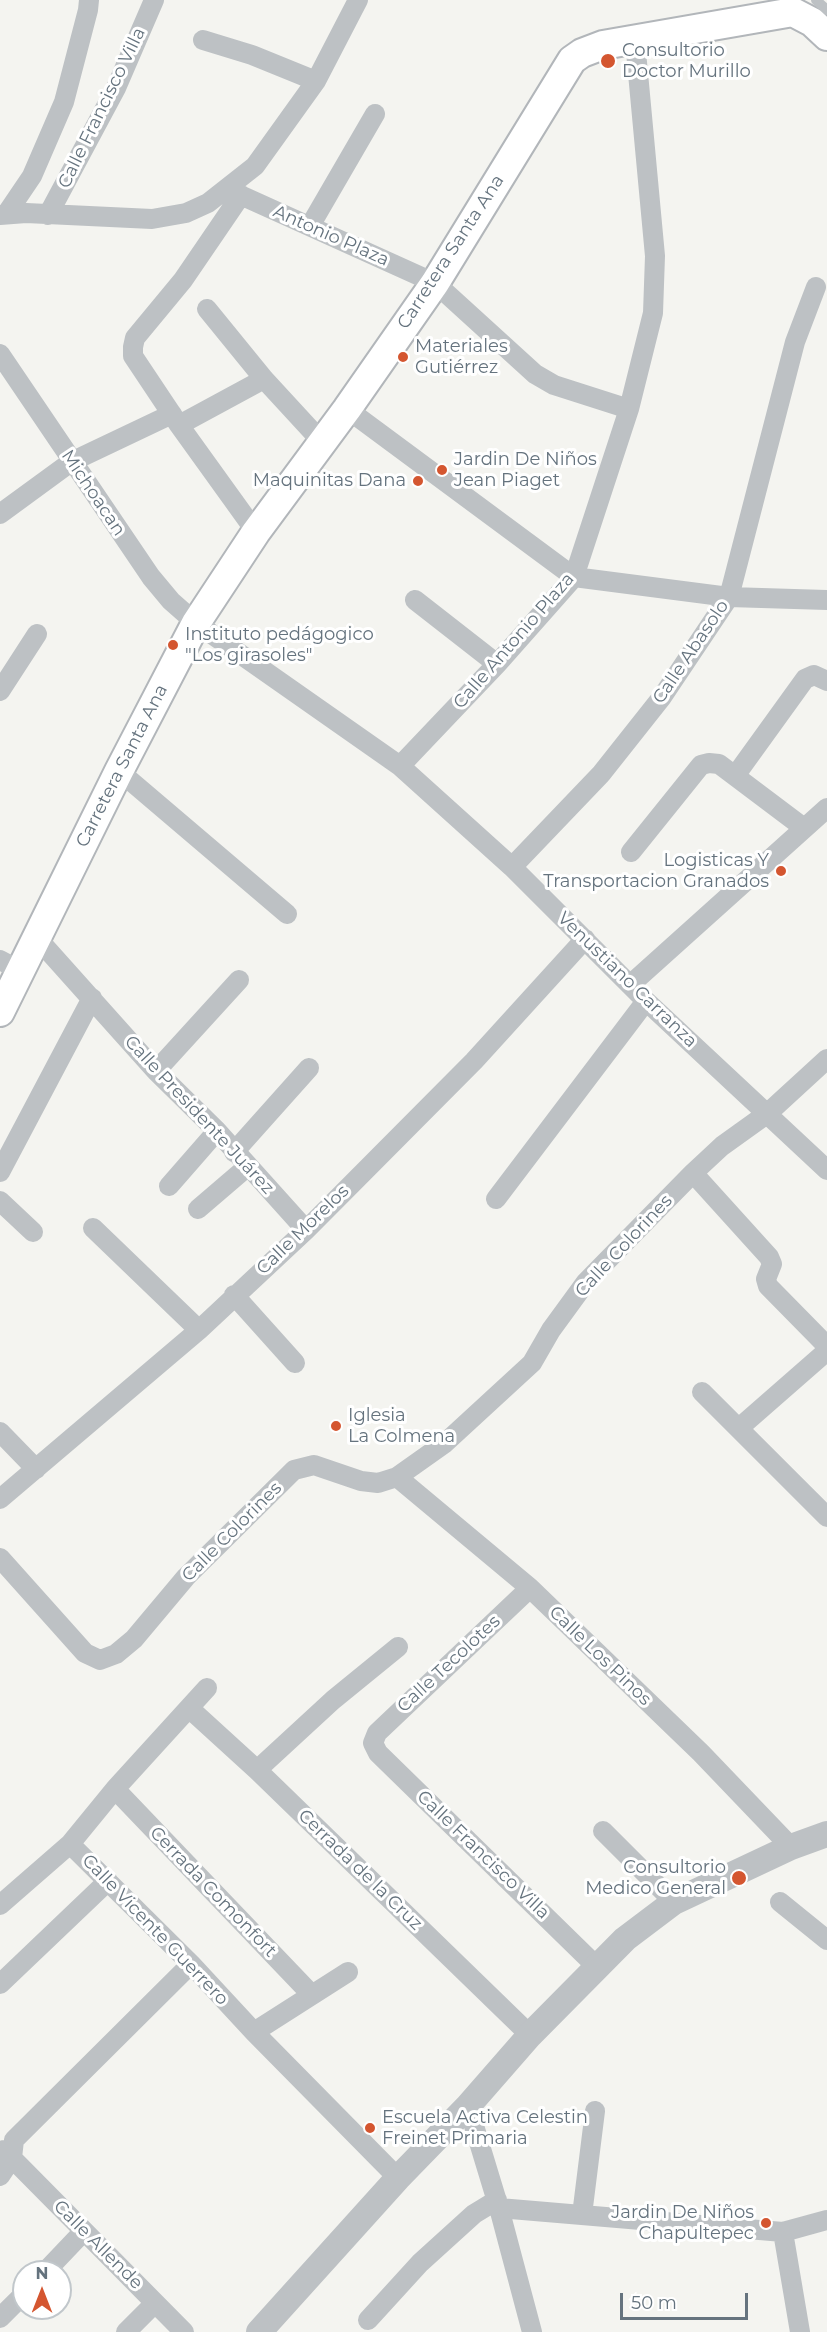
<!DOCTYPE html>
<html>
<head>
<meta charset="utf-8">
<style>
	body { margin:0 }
	#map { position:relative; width:827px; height:2332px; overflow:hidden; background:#f4f4f0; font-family:Montserrat,sans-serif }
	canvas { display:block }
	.north { position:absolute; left:12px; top:2260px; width:60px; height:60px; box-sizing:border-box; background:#fff; border:2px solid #c1c7cb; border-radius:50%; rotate:0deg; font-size:16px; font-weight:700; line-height:24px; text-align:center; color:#65737e }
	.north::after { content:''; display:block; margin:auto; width:21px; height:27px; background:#d45630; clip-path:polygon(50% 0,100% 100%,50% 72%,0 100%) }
	.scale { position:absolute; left:620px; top:2293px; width:128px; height:27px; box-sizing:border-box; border:3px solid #65737e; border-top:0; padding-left:8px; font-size:18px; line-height:21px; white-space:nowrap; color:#65737e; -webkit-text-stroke:4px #fff; paint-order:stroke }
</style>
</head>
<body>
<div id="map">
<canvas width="827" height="2332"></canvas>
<div class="north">N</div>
<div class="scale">50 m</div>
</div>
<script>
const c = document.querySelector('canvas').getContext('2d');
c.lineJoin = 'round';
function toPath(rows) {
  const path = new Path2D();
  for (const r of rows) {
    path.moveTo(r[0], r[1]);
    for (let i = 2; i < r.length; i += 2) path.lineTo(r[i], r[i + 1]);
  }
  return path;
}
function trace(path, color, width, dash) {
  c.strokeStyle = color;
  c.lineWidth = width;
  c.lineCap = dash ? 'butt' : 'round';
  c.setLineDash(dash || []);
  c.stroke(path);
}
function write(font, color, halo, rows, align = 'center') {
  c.font = font + ' Montserrat,sans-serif';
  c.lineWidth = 6;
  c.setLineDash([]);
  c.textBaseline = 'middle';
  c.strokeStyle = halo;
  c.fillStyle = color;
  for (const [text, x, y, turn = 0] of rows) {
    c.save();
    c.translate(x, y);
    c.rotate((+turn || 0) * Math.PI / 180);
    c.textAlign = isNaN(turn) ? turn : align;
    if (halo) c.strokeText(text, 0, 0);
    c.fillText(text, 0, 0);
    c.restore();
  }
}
const secondary = toPath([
	[0,1012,119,771,196,623,256,532,347,409,435,283,572,60,582,53,603,45,793,12,812,22,827,36]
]);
trace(secondary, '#b2b6ba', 32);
trace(toPath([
	[816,0,827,10]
]), '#bdc1c4', 10);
trace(toPath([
	[203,40,252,55,316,81],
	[227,189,435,283,535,374,554,385,629,409],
	[241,195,183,280,135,338,133,347,133,356,179,425,256,532],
	[7,213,32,176,64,102,88,10,89,0],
	[0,215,26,213,152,219,186,213,208,203,255,166,316,81,358,0],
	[48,215,116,88,154,0],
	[310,226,375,114],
	[207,309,264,379,322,442],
	[0,354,151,577,171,601,196,623,400,766,512,867,646,1001,827,1170],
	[347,409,574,577,729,597,827,600],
	[179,425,264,379],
	[0,514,71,462,172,414],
	[415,600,497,664],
	[0,691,37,634],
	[400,766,497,664,574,577,629,409,653,313,655,256,635,41],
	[119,771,287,914],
	[735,776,805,679,814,675,827,681],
	[631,852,701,765,709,763,719,764,804,828],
	[512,867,601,774,662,697,729,597,795,342,816,287],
	[37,938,156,1071,217,1131,306,1230],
	[0,960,21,971],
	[630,985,827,808],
	[156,1071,239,980],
	[234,1152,309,1068],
	[0,1172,92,998],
	[693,1173,769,1257,772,1264,766,1279,768,1286,827,1346],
	[169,1186,217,1131],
	[496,1199,646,1001],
	[0,1201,33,1232],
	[198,1209,247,1167],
	[93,1228,199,1330],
	[234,1295,295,1363],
	[702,1392,827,1517],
	[739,1428,827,1351],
	[0,1432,36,1469],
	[397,1477,530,1588,701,1753,791,1847],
	[0,1499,199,1330,306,1230,474,1061,585,939],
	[0,1558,85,1653,100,1660,116,1654,134,1639,186,1577,294,1470,314,1465,361,1481,378,1483,397,1477,445,1443,532,1363,551,1330,586,1282,693,1173,722,1146,768,1113,827,1059],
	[530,1588,377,1733,373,1743,378,1753,596,1966],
	[189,1708,257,1770,530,2035],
	[257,1770,333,1700,398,1647],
	[115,1789,311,1994],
	[603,1831,674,1902],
	[70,1844,191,1964,254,2032,398,2178],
	[780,1902,827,1940],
	[0,1905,70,1844,115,1789,207,1688],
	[0,1984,108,1881],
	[254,2032,348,1972],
	[468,2106,499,2208,532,2332],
	[4,2150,184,2332],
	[0,2176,12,2158,14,2140,191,1964],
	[499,2208,783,2232,827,2220],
	[582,2215,595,2111],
	[783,2232,800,2332],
	[45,2272,84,2231],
	[0,2318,24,2294],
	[368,2320,420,2263,474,2214,497,2200],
	[126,2332,155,2303]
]), '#bdc1c4', 20);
trace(toPath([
	[259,2332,398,2178,468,2106,530,2035,625,1939,674,1902,791,1847,827,1834]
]), '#bdc1c4', 26);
trace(secondary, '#fff', 28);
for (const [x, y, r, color] of [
	[608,61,8,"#d45630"],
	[403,357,6,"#d45630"],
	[442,470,6,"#d45630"],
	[418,481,6,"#d45630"],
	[173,645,6,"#d45630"],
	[781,871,6,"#d45630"],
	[336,1426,6,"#d45630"],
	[739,1878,8,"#d45630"],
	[370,2128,6,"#d45630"],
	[766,2223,6,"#d45630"]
]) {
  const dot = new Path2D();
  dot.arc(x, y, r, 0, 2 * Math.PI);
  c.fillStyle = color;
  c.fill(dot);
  trace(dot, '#fff', 2);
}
write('18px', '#65737e', '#fff', [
	["Consultorio",622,51],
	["Doctor Murillo",622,72],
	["Materiales",415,347],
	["Gutiérrez",415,368],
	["Jardin De Niños",454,460],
	["Jean Piaget",454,481],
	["Maquinitas Dana",406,481,"right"],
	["Instituto pedágogico",185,635],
	["\"Los girasoles\"",185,656],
	["Logisticas Y",769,861,"right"],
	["Transportacion Granados",769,882,"right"],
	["Iglesia",348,1416],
	["La Colmena",348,1437],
	["Consultorio",726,1868,"right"],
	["Medico General",726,1889,"right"],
	["Escuela Activa Celestin",382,2118],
	["Freinet Primaria",382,2139],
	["Jardin De Niños",754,2213,"right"],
	["Chapultepec",754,2234,"right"]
], 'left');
write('18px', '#65737e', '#fff', [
	["Calle Francisco Villa",102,108,-64],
	["Antonio Plaza",331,236,24],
	["Carretera Santa Ana",451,252,-57],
	["Michoacan",93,493,56],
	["Calle Antonio Plaza",514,641,-49],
	["Calle Abasolo",691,652,-56],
	["Carretera Santa Ana",122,766,-63],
	["Venustiano Carranza",627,980,44],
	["Calle Presidente Juárez",199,1115,47],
	["Calle Morelos",303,1230,-44],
	["Calle Colorines",624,1246,-47],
	["Calle Colorines",232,1532,-45],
	["Calle Los Pinos",600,1656,44],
	["Calle Tecolotes",449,1664,-43],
	["Calle Francisco Villa",483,1855,44],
	["Cerrada de la Cruz",360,1870,44],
	["Cerrada Comonfort",213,1892,46],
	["Calle Vicente Guerrero",155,1930,46],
	["Calle Allende",98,2245,45]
]);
</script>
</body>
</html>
